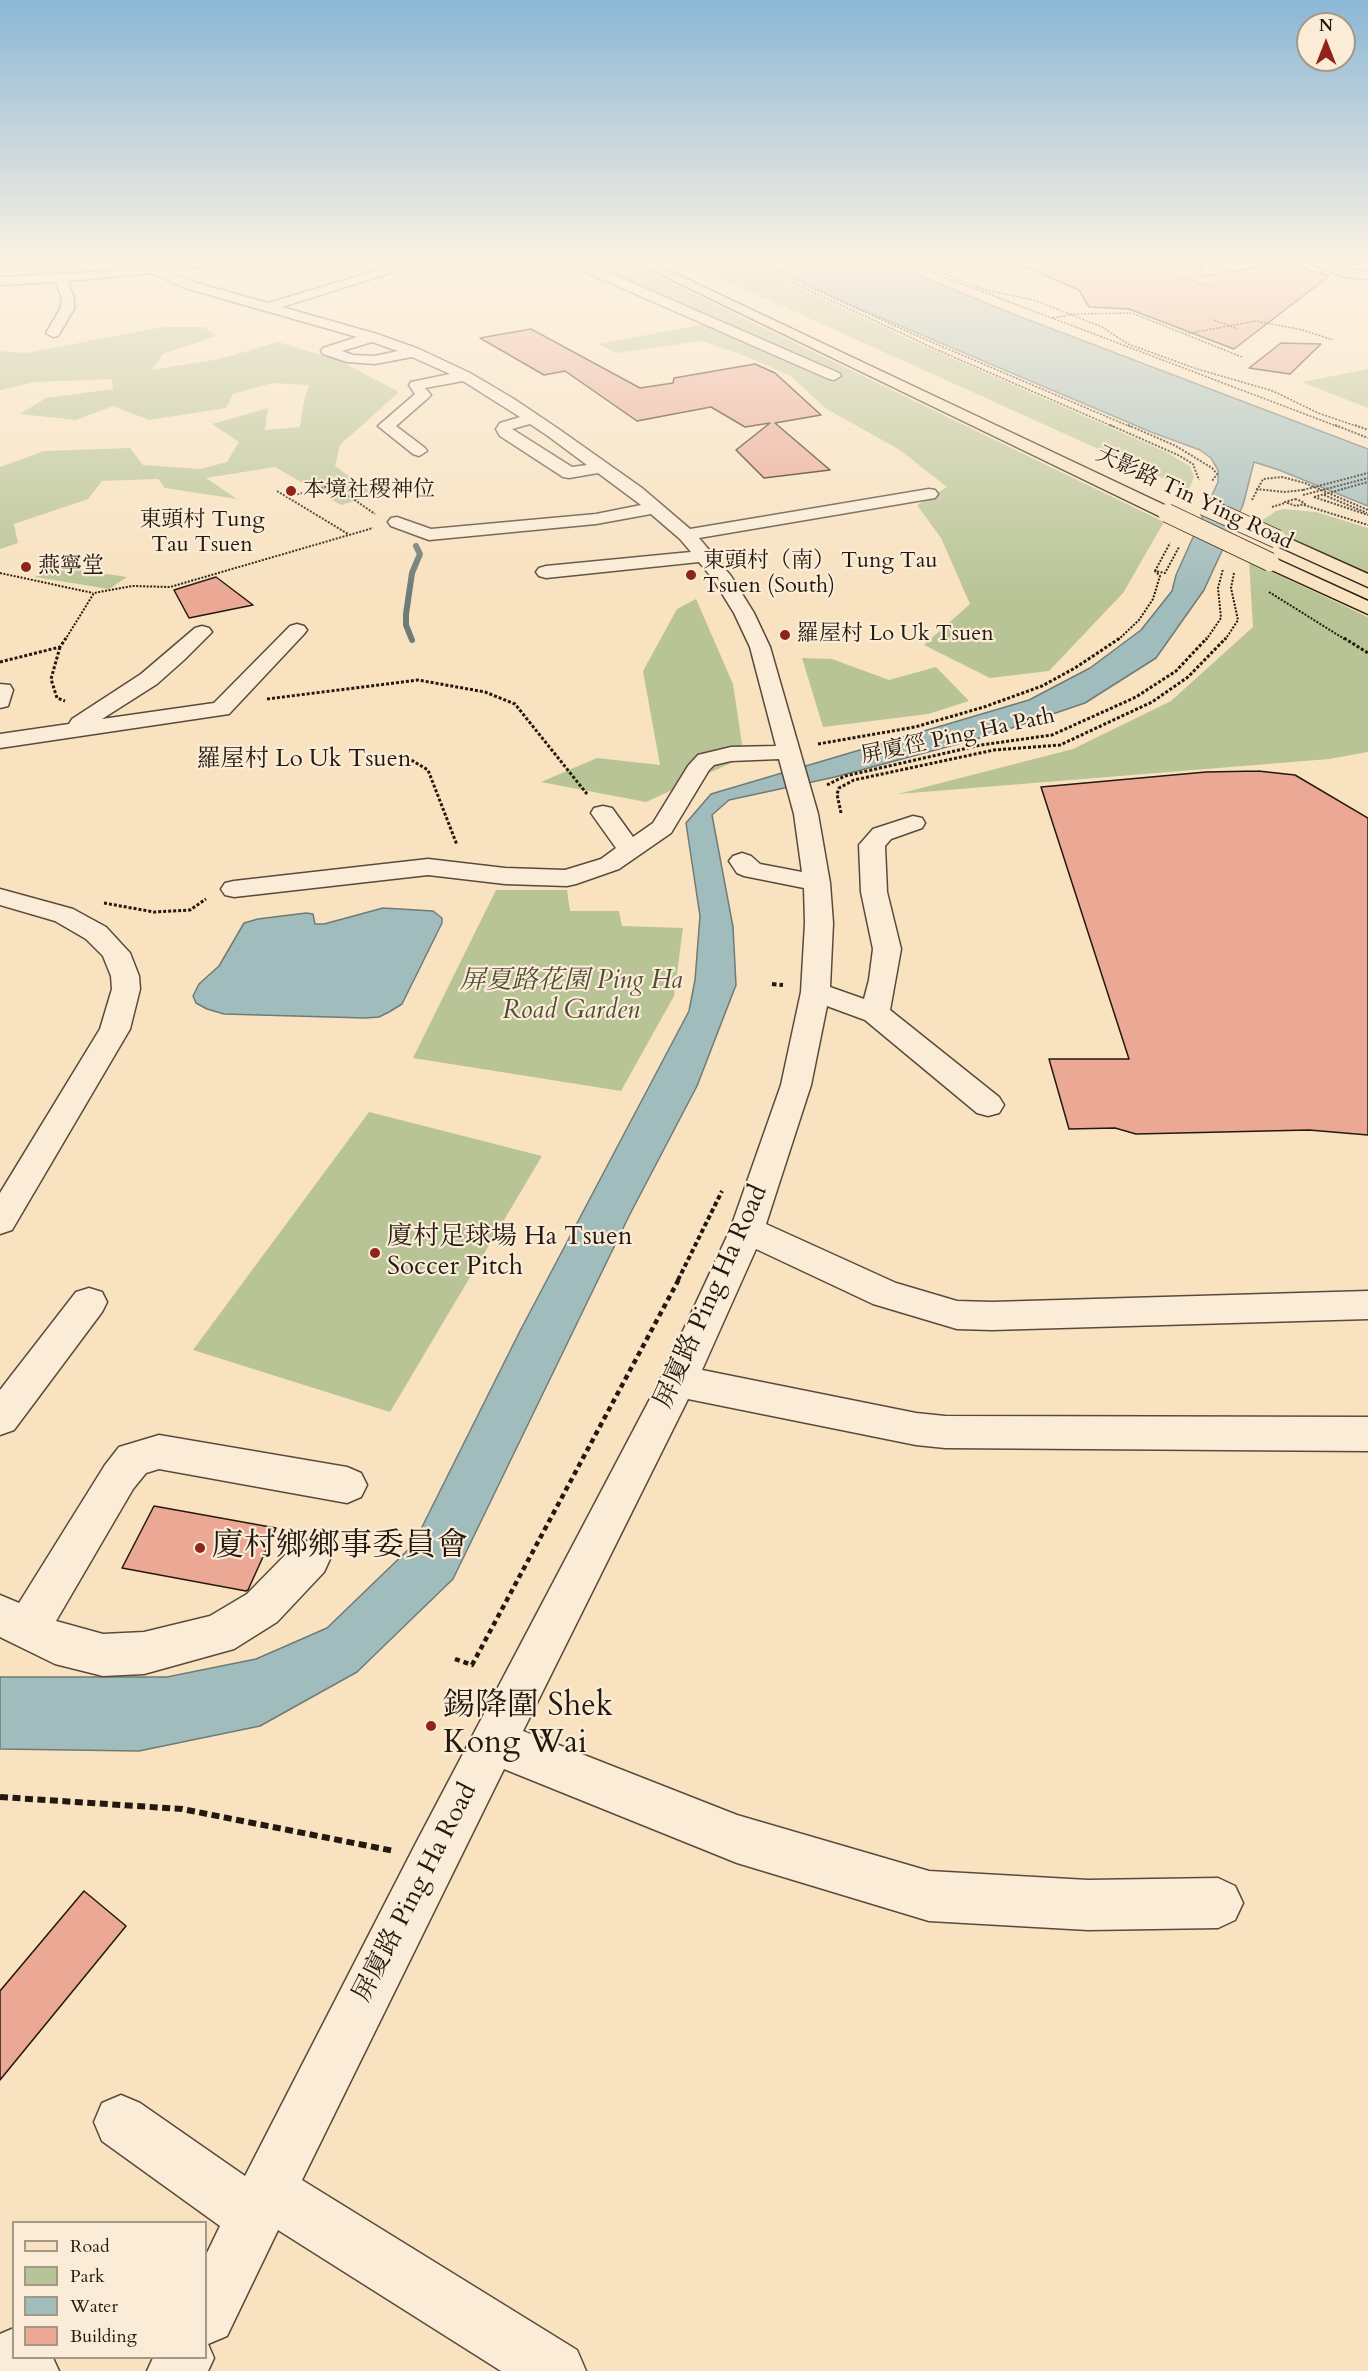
<!DOCTYPE html>
<html>
<head>
<meta charset="utf-8">
<style>
	body { margin:0 }
	#map { position:relative; width:1368px; height:2371px; overflow:hidden; background:#f8e2c0; font-family:Cardo,serif }
	canvas { display:block }
	.legend { position:absolute; left:12px; top:2221px; width:195px; height:138px; box-sizing:border-box; background:#faecd6; border:2px solid #a49887; margin:0; padding:8px 10px; list-style:none; font-size:18px; color:#241910 }
	.legend li { display:flex; align-items:center; gap:12px; height:30px }
	.legend b { width:30px; border:2px solid #a49887 }
	.north { position:absolute; left:1296px; top:12px; width:60px; height:60px; box-sizing:border-box; background:#faecd6; border:2px solid #a49887; border-radius:50%; rotate:0deg; font-size:16px; font-weight:700; line-height:24px; text-align:center; color:#241910 }
	.north::after { content:''; display:block; margin:auto; width:21px; height:27px; background:#8f2418; clip-path:polygon(50% 0,100% 100%,50% 72%,0 100%) }
</style>
</head>
<body>
<div id="map">
<canvas width="1368" height="2371"></canvas>
<ul class="legend">
<li><b style="height:8px;background:#f8e2c0"></b>Road</li>
<li><b style="height:16px;background:#b8c496"></b>Park</li>
<li><b style="height:16px;background:#a1bcbc"></b>Water</li>
<li><b style="height:16px;background:#eaa895"></b>Building</li>
</ul>
<div class="north">N</div>
</div>
<script>
const c = document.querySelector('canvas').getContext('2d');
c.lineJoin = 'round';
function fill(path, color) {
  c.fillStyle = color;
  c.fill(path, 'evenodd');
}
function toPath(rows) {
  const path = new Path2D();
  for (const r of rows) {
    path.moveTo(r[0], r[1]);
    for (let i = 2; i < r.length; i += 2) path.lineTo(r[i], r[i + 1]);
  }
  return path;
}
function trace(path, color, width, dash) {
  c.strokeStyle = color;
  c.lineWidth = width;
  c.lineCap = dash ? 'butt' : 'round';
  c.setLineDash(dash || []);
  c.stroke(path);
}
function write(font, color, halo, rows, align = 'center') {
  c.font = font + ' Cardo,"Noto Serif SC",serif';
  c.lineWidth = 4.5;
  c.setLineDash([]);
  c.textBaseline = 'middle';
  c.strokeStyle = halo;
  c.fillStyle = color;
  for (const [text, x, y, turn = 0] of rows) {
    c.save();
    c.translate(x, y);
    c.rotate((+turn || 0) * Math.PI / 180);
    c.textAlign = isNaN(turn) ? turn : align;
    if (halo) c.strokeText(text, 0, 0);
    c.fillText(text, 0, 0);
    c.restore();
  }
}
fill(toPath([
	[582,263,630,263,1164,522,1123,593,1049,671,990,678,924,645,970,604,941,538,917,505,947,487,900,450,825,408,791,376,745,356,701,341,616,353,598,344,717,322],
	[687,263,746,263,904,337,1166,452,1190,466,1194,477,1189,490],
	[163,327,204,327,216,336,163,354,151,370,220,359,278,342,338,360,399,392,340,445,335,466,375,495,341,505,275,467,206,478,237,499,165,488,158,479,102,481,88,499,14,524,18,543,0,549,0,467,44,451,130,448,143,465,200,469,227,462,239,442,212,424,268,408,265,430,300,427,304,400,309,385,272,383,233,394,226,408,149,420,113,406,76,420,20,414,46,398,113,389,112,379,35,382,0,390,0,351,26,353],
	[1368,369,1368,408,1302,382],
	[1284,509,1316,512,1368,528,1368,573,1258,523,1276,511],
	[1249,561,1368,617,1368,752,1329,759,898,794,1073,749,1171,701,1253,627],
	[53,566,127,577,109,589,35,577],
	[696,599,733,684,744,757,646,802,541,782,597,758,660,765,643,671,677,609],
	[802,658,832,659,889,680,936,667,969,701,928,714,823,727],
	[496,890,567,890,570,911,619,911,622,926,683,928,674,996,621,1091,413,1058],
	[369,1112,542,1156,390,1412,193,1350]
]), '#b8c496');
const water = toPath([
	[763,263,889,263,1013,314,1368,449,1368,506,1279,470,1254,462,1243,505,1204,590,1156,658,1085,703,991,735,835,777,729,800,712,815,733,927,736,985,697,1086,629,1216,453,1579,357,1672,260,1726,139,1751,0,1749,0,1677,167,1677,256,1659,327,1628,413,1545,520,1331,689,1011,695,980,700,916,686,823,711,794,1029,700,1090,668,1141,630,1172,591,1176,575,1218,482,1218,470,1211,458,1200,450,1151,432,851,305,763,263],
	[383,908,433,911,442,918,442,923,402,1004,389,1012,379,1017,365,1018,224,1014,207,1009,196,1003,193,996,199,984,219,966,244,923,258,919,306,913,313,914,315,924,324,924,383,908]
]);
fill(water, '#a1bcbc');
trace(water, '#6f7b77', 1.5);
trace(toPath([
	[193,268,211,263]
]), '#6f7b77', 4.5);
trace(toPath([
	[412,640,406,625,406,614,412,573,420,554,416,546]
]), '#6f7b77', 6);
const building = toPath([
	[1016,263,1202,263,1203,276,1285,263,1329,276,1234,349,1129,309,1089,307,1079,290,1016,263],
	[531,329,640,388,673,383,674,378,755,364,775,373,821,415,775,423,830,470,764,478,736,450,770,423,745,427,711,407,637,421,565,371,544,375,480,338,531,329],
	[1281,343,1321,344,1290,374,1249,368,1281,343],
	[216,577,253,605,189,618,174,590,216,577],
	[1258,771,1295,775,1368,818,1368,1135,1309,1130,1136,1134,1115,1128,1069,1129,1049,1059,1129,1059,1041,787,1206,772,1258,771],
	[154,1506,276,1528,248,1590,246,1591,122,1568,154,1506],
	[84,1891,126,1926,0,2080,0,1991,84,1891]
]);
fill(building, '#eaa895');
trace(building, '#241910', 1.5);
const minor = toPath([
	[138,263,153,263,193,282,268,303,403,263,422,263,282,307,377,334,419,349,470,373,514,399,560,430,642,488,690,529,929,489,935,490,938,494,935,498,929,499,699,538,731,576,754,613,770,647,818,814,830,883,833,923,830,987,864,999,869,980,873,949,861,892,859,845,873,829,913,816,922,818,925,823,922,828,891,839,885,846,887,892,901,949,890,1010,999,1097,1004,1105,999,1113,988,1116,977,1113,865,1020,827,1006,811,1085,766,1224,896,1283,957,1301,992,1302,1368,1291,1368,1319,992,1330,957,1329,873,1304,756,1249,702,1370,916,1413,945,1416,1368,1417,1368,1451,945,1448,916,1445,688,1399,523,1731,737,1815,929,1871,1088,1880,1218,1878,1235,1886,1243,1903,1235,1920,1218,1928,1088,1930,929,1921,737,1863,504,1769,302,2180,577,2350,586,2371,501,2371,278,2230,227,2336,208,2344,214,2358,208,2371,147,2371,153,2358,206,2358,206,2255,220,2226,102,2141,94,2122,102,2103,121,2095,140,2103,245,2176,416,1843,662,1376,730,1230,781,1085,801,992,805,923,804,888,744,876,737,873,729,861,733,856,742,853,751,856,760,864,802,872,794,814,779,759,731,761,714,765,709,770,671,833,619,869,576,884,567,886,505,884,428,875,234,897,225,895,221,889,225,883,234,881,428,859,505,868,565,870,601,859,616,848,591,813,594,808,603,806,612,808,633,837,653,823,688,766,698,755,731,747,776,746,750,647,734,613,713,579,699,562,546,578,539,576,536,572,539,568,546,566,691,552,680,539,651,514,596,524,429,540,391,526,388,522,391,518,397,517,431,529,596,514,641,505,598,473,569,478,563,477,500,436,496,429,500,423,520,417,463,381,425,388,431,395,428,398,396,426,425,448,427,451,419,456,413,454,378,426,415,394,409,385,411,382,450,374,412,357,375,364,347,362,323,354,321,351,323,348,357,337,185,288,151,273,68,281,74,298,74,309,58,336,53,337,46,333,60,309,62,298,55,282,0,285,0,277,95,272,141,267,138,263],
	[372,342,398,351,375,356,353,355,342,351,372,342],
	[530,424,548,436,587,465,572,467,512,429,530,424],
	[565,263,583,263,603,270,839,373,841,376,834,380,829,379,565,263],
	[1308,263,1327,263,1350,270,1368,271,1368,279,1345,277,1308,263],
	[297,624,304,626,307,630,304,634,229,714,0,748,0,734,69,724,72,719,141,674,195,628,202,626,209,628,212,632,184,660,157,684,102,719,214,703,290,626,297,624],
	[0,684,10,685,13,690,8,706,0,708,0,684],
	[0,889,73,909,106,927,130,953,139,976,140,989,130,1029,12,1230,0,1234,0,1193,100,1029,112,989,111,976,103,956,86,939,55,921,0,905,0,889],
	[89,1288,102,1292,107,1302,102,1312,14,1430,0,1435,0,1390,76,1292,89,1288],
	[159,1435,347,1467,361,1473,367,1485,361,1497,347,1503,159,1469,146,1473,133,1489,56,1621,103,1634,144,1632,210,1616,247,1594,294,1546,309,1540,324,1546,330,1559,324,1572,277,1622,234,1649,144,1674,103,1676,55,1664,0,1637,0,1595,19,1603,105,1465,119,1447,159,1435],
	[14,2328,14,2358,53,2358,59,2371,0,2371,0,2334,14,2328]
]);
const major = toPath([
	[637,263,653,263,1173,509,1176,513,1173,517,1167,518,1161,517,637,263],
	[1277,533,1368,574,1368,587,1271,543,1268,539,1271,535,1277,533],
	[1270,556,1368,601,1368,614,1263,566,1261,562,1263,558,1270,556]
]);
trace(minor, '#594b3c', 3);
trace(major, '#241910', 3);
trace(toPath([
	[751,263,933,348,1114,427],
	[757,263,915,335,1131,427],
	[907,263,1339,427],
	[917,263,986,290,1034,300,1102,327,1128,344,1197,369,1273,391,1318,413,1359,427],
	[1150,263,1183,278,1217,289],
	[1271,263,1275,265],
	[1053,318,1074,314,1132,313,1242,357],
	[1214,320,1238,329],
	[1185,334,1256,321,1303,330,1333,340]
]), '#241910', 1.5, [2, 1.5]);
trace(toPath([
	[1110,425,1178,455,1193,464,1199,480],
	[1128,425,1176,446,1212,468,1217,474,1212,481],
	[1335,425,1368,438],
	[1355,425,1368,430],
	[1256,489,1284,492,1303,490],
	[277,491,348,534],
	[1324,495,1367,513],
	[287,497,333,485,375,514],
	[1314,497,1368,515],
	[1295,499,1301,501,1305,504,1296,506,1285,502,1295,499],
	[1252,500,1263,479,1282,477,1305,483,1368,510],
	[1304,505,1368,525],
	[1272,507,1285,503],
	[1155,571,1170,543],
	[0,573,93,593],
	[1269,592,1346,640],
	[65,640,94,593,132,586,170,587,373,528],
	[1118,640,1139,620,1153,599,1160,576,1155,571,1165,573,1179,547],
	[1206,640,1221,618,1218,588,1223,569],
	[1225,640,1238,620,1231,588,1234,573]
]), '#241910', 2, [2, 1.5]);
trace(toPath([
	[1344,638,1368,653],
	[60,647,51,679,57,698,65,701],
	[0,662,60,647,66,638],
	[267,699,418,680,485,692,515,704,587,794],
	[818,744,915,727,984,707,1042,686,1075,668,1120,638],
	[397,756,413,761,428,770,457,845],
	[827,785,845,776,981,745,1052,735,1136,697,1176,671,1207,638],
	[841,813,837,794,839,788,854,780,994,750,1060,745,1152,702,1188,677,1226,638],
	[104,903,154,912,190,910,206,899]
]), '#241910', 3, [3, 2]);
trace(toPath([
	[772,984,783,985],
	[678,1280,722,1191]
]), '#241910', 4, [4.5, 3]);
trace(toPath([
	[455,1659,472,1665,679,1279]
]), '#241910', 4.5, [5, 4]);
trace(toPath([
	[0,1797,182,1809,394,1851]
]), '#241910', 6, [8, 4.5]);
fill(minor, '#faecd6');
fill(major, '#f8e2c0');
const majorBridge = toPath([
	[1204,506,1277,539],
	[1167,513,1270,562]
]);
trace(majorBridge, '#241910', 20, []);
trace(toPath([
	[1303,490,1368,473],
	[1303,495,1368,478],
	[1314,497,1368,482]
]), '#241910', 2, [2, 1.5]);
trace(majorBridge, '#f8e2c0', 18);
const sky = c.createLinearGradient(0, 0, 0, 595);
sky.addColorStop(0, '#8bb7d6');
sky.addColorStop(0.44, '#fcf2e3');
sky.addColorStop(1, '#fcf2e300');
c.fillStyle = sky;
c.fillRect(0, 0, 1368, 595);
for (const [x, y, r, color] of [
	[291,491,6,"#8f2418"],
	[26,567,6,"#8f2418"],
	[691,575,6,"#8f2418"],
	[785,635,6,"#8f2418"],
	[375,1253,6,"#8f2418"],
	[200,1548,6,"#8f2418"],
	[431,1726,6,"#8f2418"]
]) {
  const dot = new Path2D();
  dot.arc(x, y, r, 0, 2 * Math.PI);
  c.fillStyle = color;
  c.fill(dot);
  trace(dot, '#faecd6', 2);
}
write('22px', '#241910', '#faecd6', [
	["本境社稷神位",303,491],
	["東頭村（南） Tung Tau",703,562],
	["Tsuen (South)",703,587],
	["燕寧堂",38,567],
	["羅屋村 Lo Uk Tsuen",797,635]
], 'left');
write('22px', '#241910', '#faecd6', [
	["天影路 Tin Ying Road",1194,499,25],
	["屏廈徑 Ping Ha Path",958,737,-12]
]);
write('22px', '#241910', '#faecd6', [
	["東頭村 Tung",202,521],
	["Tau Tsuen",202,546]
]);
write('24px', '#241910', '#faecd6', [
	["羅屋村 Lo Uk Tsuen",304,760]
]);
write('italic 26px', '#504c38', '#faecd6', [
	["屏夏路花園 Ping Ha",571,982],
	["Road Garden",571,1012]
]);
write('26px', '#241910', '#faecd6', [
	["廈村足球場 Ha Tsuen",387,1238],
	["Soccer Pitch",387,1268]
], 'left');
write('26px', '#241910', '#faecd6', [
	["屏廈路 Ping Ha Road",712,1297,-66],
	["屏廈路 Ping Ha Road",416,1893,-63]
]);
write('32px', '#241910', '#faecd6', [
	["廈村鄉鄉事委員會",212,1548],
	["錫降圍 Shek",443,1708],
	["Kong Wai",443,1745]
], 'left');
</script>
</body>
</html>
